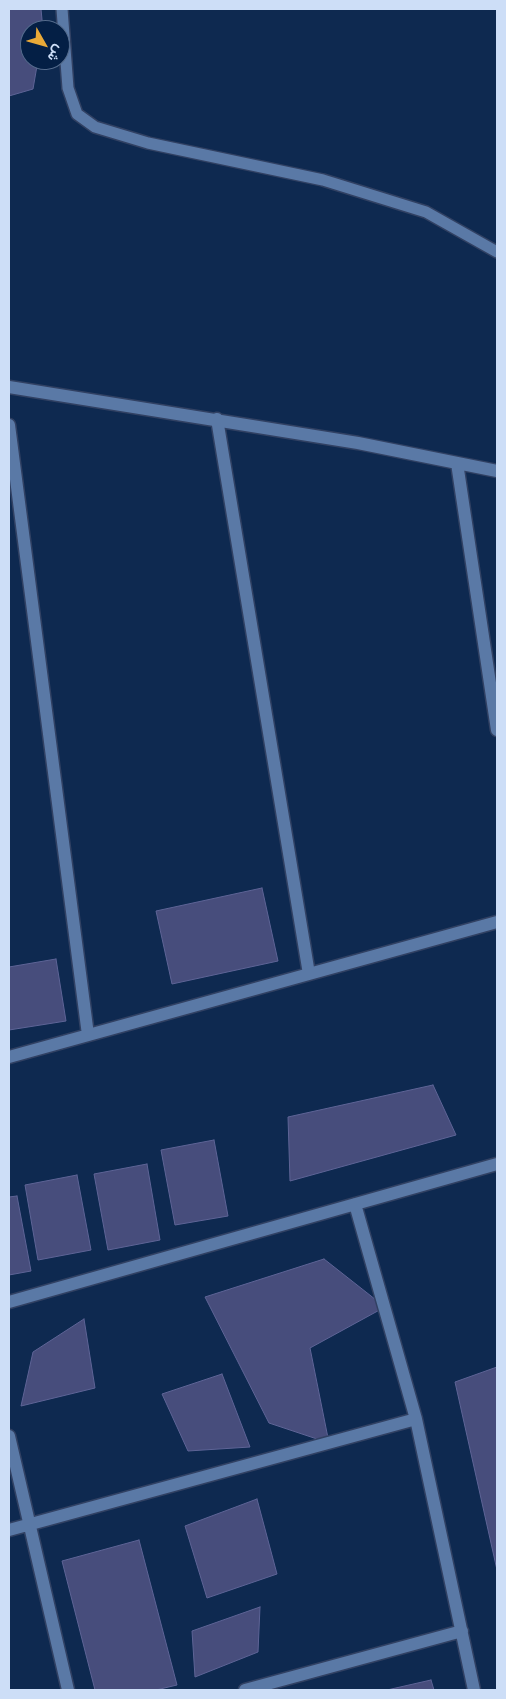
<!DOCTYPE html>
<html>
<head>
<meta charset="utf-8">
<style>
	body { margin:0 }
	#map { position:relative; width:506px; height:1699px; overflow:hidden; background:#0e2950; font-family:Ubuntu,Vazirmatn,sans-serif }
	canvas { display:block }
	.frame { position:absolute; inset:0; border:10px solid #cddef7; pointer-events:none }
	.north { position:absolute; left:20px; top:20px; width:50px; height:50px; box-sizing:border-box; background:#041f45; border:1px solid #546b8c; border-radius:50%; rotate:128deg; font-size:14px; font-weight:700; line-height:20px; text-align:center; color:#cddef7 }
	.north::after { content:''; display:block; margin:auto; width:18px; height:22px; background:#eaaa38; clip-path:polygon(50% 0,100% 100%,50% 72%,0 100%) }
</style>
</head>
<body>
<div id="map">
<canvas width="506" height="1699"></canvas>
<div class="frame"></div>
<div class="north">ش</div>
</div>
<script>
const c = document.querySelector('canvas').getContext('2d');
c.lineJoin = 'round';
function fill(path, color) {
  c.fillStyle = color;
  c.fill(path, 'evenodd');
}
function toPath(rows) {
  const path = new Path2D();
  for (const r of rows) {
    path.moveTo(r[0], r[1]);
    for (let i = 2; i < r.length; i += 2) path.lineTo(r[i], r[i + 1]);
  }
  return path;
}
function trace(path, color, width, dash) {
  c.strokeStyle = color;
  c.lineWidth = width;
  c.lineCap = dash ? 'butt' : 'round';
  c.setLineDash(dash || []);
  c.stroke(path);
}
const building = toPath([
	[9,9,41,9,43,30,30,30,30,60,38,60,33,89,9,96,9,9],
	[262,888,278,961,172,984,156,911,262,888],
	[56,959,66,1021,9,1030,9,967,56,959],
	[433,1085,456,1135,290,1181,288,1117,433,1085],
	[214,1140,228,1216,175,1225,161,1150,214,1140],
	[147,1164,160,1240,108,1250,94,1174,147,1164],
	[77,1175,91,1250,38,1260,25,1185,77,1175],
	[17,1196,31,1271,9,1275,9,1197,17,1196],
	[324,1259,385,1307,310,1348,329,1443,269,1423,205,1297,324,1259],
	[84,1319,95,1388,21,1406,33,1352,84,1319],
	[497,1367,497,1570,455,1382,497,1367],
	[222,1374,250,1447,188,1451,162,1394,222,1374],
	[257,1499,277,1574,207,1598,185,1526,257,1499],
	[139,1540,177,1685,156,1690,95,1690,62,1561,139,1540],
	[260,1607,258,1652,195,1677,192,1631,260,1607],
	[431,1680,434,1690,387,1690,431,1680]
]);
fill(building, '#474d7c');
trace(building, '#5e6496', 1);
const service = toPath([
	[62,9,68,88,77,114,95,127,148,143,323,180,426,212,497,252]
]);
const minor = toPath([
	[9,387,358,443,497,471],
	[217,419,309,974],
	[9,425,88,1035],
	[457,463,497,730],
	[9,1057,497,922],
	[355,1204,416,1419,474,1690],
	[9,1302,497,1164],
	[9,1436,68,1690],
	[9,1530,416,1419],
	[245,1690,462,1631]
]);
trace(service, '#314163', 14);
trace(minor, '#314163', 15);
trace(service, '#5a79a6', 11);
trace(minor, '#5a79a6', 12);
</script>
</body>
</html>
